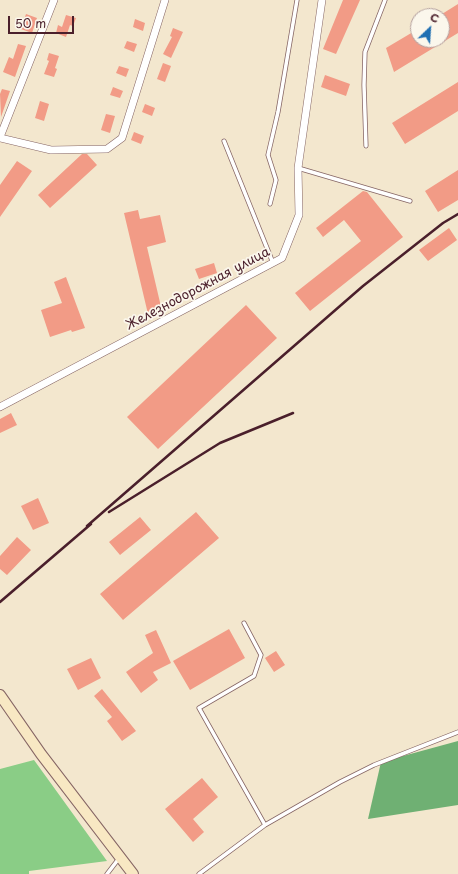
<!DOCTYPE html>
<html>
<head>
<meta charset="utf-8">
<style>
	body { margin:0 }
	#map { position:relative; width:458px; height:874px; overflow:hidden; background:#f3e7ce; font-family:"Playpen Sans",sans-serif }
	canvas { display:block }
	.north { position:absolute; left:410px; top:8px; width:40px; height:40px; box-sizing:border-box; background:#fbf7ec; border:1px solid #b4a19f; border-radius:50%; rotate:25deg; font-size:11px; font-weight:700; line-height:16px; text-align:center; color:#4a1f2b }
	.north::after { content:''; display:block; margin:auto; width:14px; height:18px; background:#1f6fb2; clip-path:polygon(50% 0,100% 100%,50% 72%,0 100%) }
	.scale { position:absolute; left:8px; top:16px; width:66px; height:18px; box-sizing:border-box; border:2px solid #4a1f2b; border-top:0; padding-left:5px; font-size:12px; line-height:14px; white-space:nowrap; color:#4a1f2b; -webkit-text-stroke:3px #fbf7ec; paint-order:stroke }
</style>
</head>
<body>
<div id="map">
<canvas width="458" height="874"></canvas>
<div class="north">С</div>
<div class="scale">50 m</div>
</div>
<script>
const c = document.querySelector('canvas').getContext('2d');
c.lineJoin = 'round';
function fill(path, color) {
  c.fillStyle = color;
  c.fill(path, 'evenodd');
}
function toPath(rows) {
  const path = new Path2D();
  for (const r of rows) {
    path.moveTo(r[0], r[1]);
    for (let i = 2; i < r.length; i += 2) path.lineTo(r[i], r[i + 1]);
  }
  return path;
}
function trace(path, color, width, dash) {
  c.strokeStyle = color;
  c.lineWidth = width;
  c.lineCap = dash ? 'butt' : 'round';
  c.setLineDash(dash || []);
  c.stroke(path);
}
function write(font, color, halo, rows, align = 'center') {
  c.font = font + ' "Playpen Sans",sans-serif';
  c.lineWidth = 3.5;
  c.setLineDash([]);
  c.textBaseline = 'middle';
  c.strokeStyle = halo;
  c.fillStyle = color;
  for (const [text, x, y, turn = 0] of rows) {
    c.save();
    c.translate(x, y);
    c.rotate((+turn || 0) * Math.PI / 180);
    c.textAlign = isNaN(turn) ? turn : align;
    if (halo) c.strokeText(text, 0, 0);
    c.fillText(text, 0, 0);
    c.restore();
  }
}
fill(toPath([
	[34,760,107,861,29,871,29,874,0,874,0,769]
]), '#8acd86');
fill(toPath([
	[458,741,458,805,368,819,381,762]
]), '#6fb073');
fill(toPath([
	[343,0,360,0,336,54,323,49],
	[458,4,458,33,394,72,386,48,418,29,418,40,442,40,442,14],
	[26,14,37,18,32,33,21,29],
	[66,15,76,18,73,26,70,25,66,37,56,33,58,25,62,27],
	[135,19,145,23,143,31,133,27],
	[173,28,183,32,171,58,163,54,172,37,170,36],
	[127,41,137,44,134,52,124,48],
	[18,44,26,46,15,77,3,72,9,57,13,59],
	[49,53,59,56,55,68,57,69,54,77,44,74,49,61,47,60],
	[163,63,171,66,165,82,157,79],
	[119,66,129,69,126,77,116,73],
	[325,75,350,84,346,96,321,87],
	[458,82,458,111,405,144,392,123],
	[113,87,123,91,120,98,110,95],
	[2,89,10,91,1,117,0,94],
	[40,101,49,104,44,121,35,118],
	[145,104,155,108,152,116,142,112],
	[106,114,115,116,110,133,101,130],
	[134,132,144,136,141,144,131,140],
	[82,154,87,154,97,165,50,208,38,195],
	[17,161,32,171,0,217,0,185],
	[458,170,458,200,438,212,425,191],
	[363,191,367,192,403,237,310,311,295,293,361,241,344,220,323,237,316,228],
	[138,210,140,219,160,215,166,242,147,247,162,311,148,314,124,213],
	[449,228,457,240,428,261,419,250],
	[214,263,217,273,199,279,195,269],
	[66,277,85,328,72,332,71,330,50,337,41,310,62,303,54,282],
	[246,305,277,338,158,449,127,417],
	[11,413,17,425,0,433,0,419],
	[38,498,49,523,33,530,21,506],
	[196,512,219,538,123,620,100,594],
	[140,517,151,530,120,555,109,542],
	[17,537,31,550,7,575,0,569,0,556],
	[229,629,245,658,190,690,173,661],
	[156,630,171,663,153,672,158,680,141,693,126,672,153,653,145,635],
	[276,651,285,665,274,672,265,658],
	[91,658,101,678,78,690,67,669],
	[102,689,136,731,122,741,107,721,112,717,94,696],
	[202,778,218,797,193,819,204,832,193,842,165,809]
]), '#f29b86');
const lane = toPath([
	[224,141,273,263],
	[366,146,364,85,365,52,385,0],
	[298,168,410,201],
	[270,204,276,180,268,155,278,112,297,0],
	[244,623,261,655,254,676,199,708,265,825],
	[107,874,120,857],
	[199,874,265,825,340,782,374,765,458,732]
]);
const street = toPath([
	[0,137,54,0],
	[0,138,51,150,107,149,122,138,165,0],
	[0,407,282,258,299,215,298,168,322,0]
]);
const secondary = toPath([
	[0,695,41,754,133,874]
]);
trace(lane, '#856564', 5);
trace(street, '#856564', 8);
trace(secondary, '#856564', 12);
trace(lane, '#fff', 3.5);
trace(street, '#fff', 7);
trace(secondary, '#f8e8c3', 10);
trace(toPath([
	[109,512,220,443,293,413],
	[87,526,363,286,443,223,458,214],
	[0,602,91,524]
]), '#4a1f2b', 2.5);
write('13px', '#4a1f2b', '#fbf7ec', [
	["Железнодорожная улица",198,289,-28]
]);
</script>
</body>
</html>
